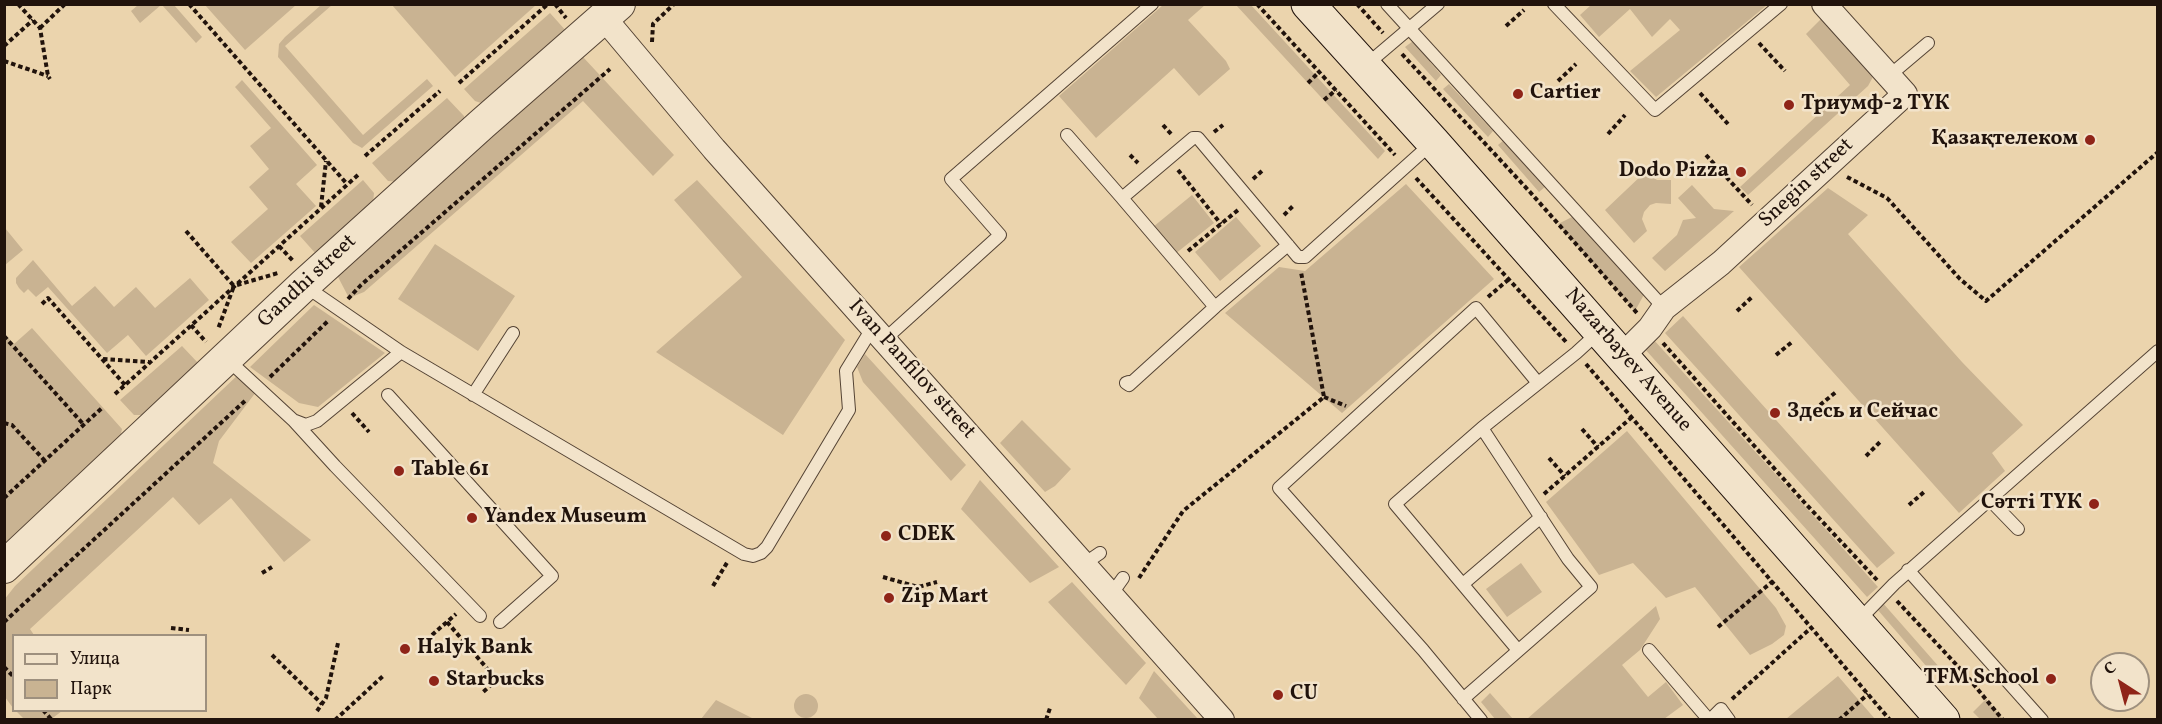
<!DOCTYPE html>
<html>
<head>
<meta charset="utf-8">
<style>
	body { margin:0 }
	#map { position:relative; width:2162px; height:724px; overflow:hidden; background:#ebd4ad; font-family:Vollkorn,serif }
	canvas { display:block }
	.frame { position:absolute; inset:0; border:6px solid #21130c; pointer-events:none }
	.legend { position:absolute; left:12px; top:634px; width:195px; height:78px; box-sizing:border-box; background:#f2e3ca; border:2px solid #9e907e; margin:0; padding:8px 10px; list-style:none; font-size:18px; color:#21130c }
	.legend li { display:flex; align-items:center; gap:12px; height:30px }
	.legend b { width:30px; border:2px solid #9e907e }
	.north { position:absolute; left:2090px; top:652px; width:60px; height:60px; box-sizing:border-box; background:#f2e3ca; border:2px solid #9e907e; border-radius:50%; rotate:324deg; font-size:16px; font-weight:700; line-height:24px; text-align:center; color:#21130c }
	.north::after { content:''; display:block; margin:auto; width:21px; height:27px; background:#8f2418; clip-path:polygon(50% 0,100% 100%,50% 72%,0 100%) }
</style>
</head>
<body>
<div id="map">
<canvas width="2162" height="724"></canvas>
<div class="frame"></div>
<ul class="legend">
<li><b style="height:8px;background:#f2e3ca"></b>Улица</li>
<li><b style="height:16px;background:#c9b392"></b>Парк</li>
</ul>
<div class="north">С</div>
</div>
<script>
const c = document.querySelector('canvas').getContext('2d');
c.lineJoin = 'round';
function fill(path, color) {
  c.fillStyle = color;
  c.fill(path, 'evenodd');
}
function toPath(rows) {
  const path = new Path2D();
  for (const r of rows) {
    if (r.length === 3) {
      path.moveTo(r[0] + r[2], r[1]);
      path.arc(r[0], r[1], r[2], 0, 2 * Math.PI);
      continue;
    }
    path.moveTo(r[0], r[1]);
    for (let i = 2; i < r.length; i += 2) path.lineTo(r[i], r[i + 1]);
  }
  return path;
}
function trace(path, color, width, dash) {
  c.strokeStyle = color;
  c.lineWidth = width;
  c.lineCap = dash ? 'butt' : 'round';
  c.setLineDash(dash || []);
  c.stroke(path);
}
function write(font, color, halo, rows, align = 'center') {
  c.font = font + ' Vollkorn,serif';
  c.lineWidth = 5;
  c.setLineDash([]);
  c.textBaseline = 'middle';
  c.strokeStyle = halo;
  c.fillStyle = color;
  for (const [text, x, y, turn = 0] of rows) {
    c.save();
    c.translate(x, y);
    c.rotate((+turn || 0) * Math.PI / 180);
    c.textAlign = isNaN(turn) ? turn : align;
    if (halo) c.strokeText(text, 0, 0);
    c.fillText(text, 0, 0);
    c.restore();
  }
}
fill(toPath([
	[138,5,138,4,161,5,140,23,131,11],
	[162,5,174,5,202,37,196,43],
	[205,5,296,5,245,50],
	[321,5,332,5,285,46,363,135,427,79,433,86,362,148,353,143,278,57,279,44,285,37],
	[392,5,536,5,455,77],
	[1163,5,1205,5,1188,20,1226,61,1230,69,1199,96,1174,68,1096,138,1059,96],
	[1236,5,1251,5,1385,151,1378,159],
	[1591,5,1591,4,1767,5,1656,97,1630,71,1680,30,1670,19,1652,37,1630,9,1599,37,1580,15],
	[550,13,567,32,488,101,481,103,475,101,464,89],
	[1823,17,1874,75,1868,86,1748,195,1740,187,1850,85,1806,34],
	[1413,41,1432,60,1430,62,1441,75,1436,81,1405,47],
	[583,57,674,155,653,176,583,101,364,292,349,298,337,275,575,61],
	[242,80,317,165,296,184,316,206,251,263,231,242,268,209,249,187,269,169,250,146,271,128,235,87],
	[1449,84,1493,131,1488,137,1443,89],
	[447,98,464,116,464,124,399,182,388,181,372,163],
	[1504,140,1546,186,1539,192,1498,145],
	[1645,172,1657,180,1671,180,1671,204,1656,203,1650,205,1644,212,1642,219,1647,231,1634,243,1605,210],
	[363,180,374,193,373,203,316,254,300,236],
	[697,180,845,340,783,435,656,352,742,277,674,200],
	[1406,184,1494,279,1342,413,1225,313,1279,267,1305,271],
	[1692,185,1714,209,1734,211,1665,271,1652,258,1677,235,1683,220,1696,218,1678,198],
	[1828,188,1868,215,1848,234,1962,362,2023,425,1992,453,2005,471,1959,513,1739,267],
	[1192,195,1214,223,1175,254,1153,227],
	[1578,214,1647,289,1635,311,1558,224],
	[1236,217,1261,246,1220,281,1195,252],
	[5,228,23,250,5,265,4,265],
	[435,244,515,296,478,351,398,299],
	[33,260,72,306,95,286,114,307,136,287,155,308,190,278,209,300,146,356,128,335,107,353,48,287,36,297,28,289,24,293,19,288,16,283,16,278],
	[314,305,385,353,318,407,299,403,250,367],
	[1683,316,1895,553,1877,568,1665,333],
	[32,328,122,429,120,438,5,544,4,333,14,344],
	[1653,339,1878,587,1867,597,1644,348],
	[182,346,199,364,143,415,134,415,120,400],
	[865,354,966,465,951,481,863,382,857,367],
	[241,372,259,388,219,441,213,463,311,540,284,562,231,498,199,525,173,497,30,629,34,635,14,636,13,708,5,697,4,600,15,586],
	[1022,420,1071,469,1055,486,1045,492,1000,443],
	[1627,431,1776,608,1786,626,1784,635,1772,644,1750,655,1695,587,1666,598,1633,563,1599,575,1546,502],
	[980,480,1059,567,1030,583,961,509],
	[1521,563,1542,592,1507,617,1486,589],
	[1072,582,1146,663,1126,685,1048,602],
	[1882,602,1940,668,1933,674,1877,609],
	[1656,606,1660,619,1640,650,1622,665,1648,697,1666,682,1683,705,1664,719,1527,719],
	[1154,671,1198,719,1158,719,1139,698],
	[1838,676,1875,719,1786,719],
	[1490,693,1513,719,1495,719,1481,702],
	[806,706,12],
	[1986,699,2003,719,1980,719,1973,712],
	[716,700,754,719,701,719],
	[16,711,62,711,50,720,24,719]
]), '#c9b392');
const service = toPath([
	[1387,4,1664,308],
	[1554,4,1655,110,1781,4],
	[1365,66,1438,4],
	[1889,76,1928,43],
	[1067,135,1122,198],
	[305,286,401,352,744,554,753,556,761,553,767,547,849,410,846,371,873,327],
	[1215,307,1288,245],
	[884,340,1000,235,951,179,1152,4],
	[227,359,293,420,306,425,317,421,401,352],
	[1129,382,1126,383,1129,385,1215,307,1122,198,1193,138,1198,138,1298,257,1305,257,1432,143],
	[388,395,552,576,500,622],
	[473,395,513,333],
	[293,420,335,466,480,616],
	[1989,499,2018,529],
	[1084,564,1100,553],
	[1908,570,2042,720],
	[1463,584,1541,517],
	[1111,595,1123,578],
	[1858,621,1894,584,2158,351],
	[1517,649,1395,504,1482,428,1576,353,1599,332],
	[1649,650,1709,720],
	[1463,699,1591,587,1568,559,1482,428],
	[1481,720,1423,650,1279,488,1476,308,1538,383],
	[1710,720,1721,709,1729,720]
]);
const minor = toPath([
	[604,18,714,149,1222,720],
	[1622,356,1650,328,1664,308,1721,263,1905,94,1824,4]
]);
const tertiary = toPath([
	[4,567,304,285,482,124,619,4]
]);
const secondary = toPath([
	[1308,4,1433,142,1943,720]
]);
trace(service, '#544334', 14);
trace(minor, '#544334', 26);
trace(tertiary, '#544334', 34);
trace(secondary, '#21130c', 35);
trace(toPath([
	[18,4,40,28,48,76,50,79],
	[189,4,347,184],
	[555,4,566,18],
	[1257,4,1395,155],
	[1357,4,1383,33],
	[1506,26,1524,10],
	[40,28,65,4],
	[652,42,653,24,674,4],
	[1759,43,1785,71],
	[4,46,33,20],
	[1402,54,1530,192,1637,313],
	[4,61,48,76],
	[1558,81,1576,64],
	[459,83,548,4],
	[1308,83,1319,72],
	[1700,93,1728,124],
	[1324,100,1336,90],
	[1163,125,1172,135],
	[1214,132,1223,125],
	[1608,134,1625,115],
	[1130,155,1138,163],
	[1706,155,1752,205],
	[365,156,440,91],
	[1178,170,1221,224],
	[1847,177,1887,198,1960,279,1986,301,2158,152],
	[1416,178,1567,343],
	[1253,179,1263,170],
	[321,207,326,161],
	[1284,215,1294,205],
	[186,231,234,286,218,329],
	[279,246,294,262],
	[1188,251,1238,210],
	[237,285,278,273],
	[1488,297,1509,279],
	[348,299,361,285,610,69],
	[42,304,48,298,125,385],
	[1737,311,1752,297],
	[191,325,206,342],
	[4,336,84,425],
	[1663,343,1804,502,1877,580],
	[1776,355,1792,342],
	[103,359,149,362],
	[1586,364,1890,720],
	[270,377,329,320],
	[115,394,358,175],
	[1324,397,1346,406],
	[1820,405,1836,392],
	[352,413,369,432],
	[4,423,12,425,45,461],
	[1582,429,1598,447],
	[1866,456,1880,442],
	[1549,458,1565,476],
	[1544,494,1632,417],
	[4,498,103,407],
	[1909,505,1924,492],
	[262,573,272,567],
	[883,577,918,587,937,582],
	[1139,578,1183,511,1324,397,1301,272],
	[713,586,728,561],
	[1897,601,1965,674,2003,720],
	[4,622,247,399],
	[447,622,497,680,483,692],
	[1718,627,1773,581],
	[171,628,189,630],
	[432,635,456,614],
	[272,655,322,704],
	[4,667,14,677],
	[1732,699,1812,627],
	[43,710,51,719],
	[317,711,326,698,338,643],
	[335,720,383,676],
	[1046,720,1050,708],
	[1839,720,1868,694]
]), '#21130c', 4, [4.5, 3]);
trace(service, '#f2e3ca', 12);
trace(minor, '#f2e3ca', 24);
trace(tertiary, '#f2e3ca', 32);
trace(secondary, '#f2e3ca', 33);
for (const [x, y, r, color] of [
	[1518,94,6,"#8f2418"],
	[1789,105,6,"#8f2418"],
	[2090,140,6,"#8f2418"],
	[1741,172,6,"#8f2418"],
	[1775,413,6,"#8f2418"],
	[399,471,6,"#8f2418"],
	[2094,504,6,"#8f2418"],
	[472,518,6,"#8f2418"],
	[886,536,6,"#8f2418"],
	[889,598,6,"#8f2418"],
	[405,649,6,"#8f2418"],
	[2051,679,6,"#8f2418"],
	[434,681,6,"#8f2418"],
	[1278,695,6,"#8f2418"]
]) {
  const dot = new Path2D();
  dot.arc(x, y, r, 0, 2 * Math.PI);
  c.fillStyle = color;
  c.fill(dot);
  trace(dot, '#f2e3ca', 2);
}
write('bold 21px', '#21130c', '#f2e3ca', [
	["Cartier",1530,94],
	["Триумф-2 ТҮК",1801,105],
	["Қазақтелеком",2078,140,"right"],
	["Dodo Pizza",1729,172,"right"],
	["Здесь и Сейчас",1787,413],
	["Table 61",411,471],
	["Сәтті ТҮК",2082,504,"right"],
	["Yandex Museum",484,518],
	["CDEK",898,536],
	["Zip Mart",901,598],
	["Halyk Bank",417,649],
	["TFM School",2039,679,"right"],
	["Starbucks",446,681],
	["CU",1290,695]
], 'left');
write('21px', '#21130c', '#f2e3ca', [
	["Snegin street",1807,184,-43],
	["Gandhi street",308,282,-43],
	["Nazarbayev Avenue",1627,361,49],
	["Ivan Panfilov street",911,370,48]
]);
</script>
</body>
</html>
